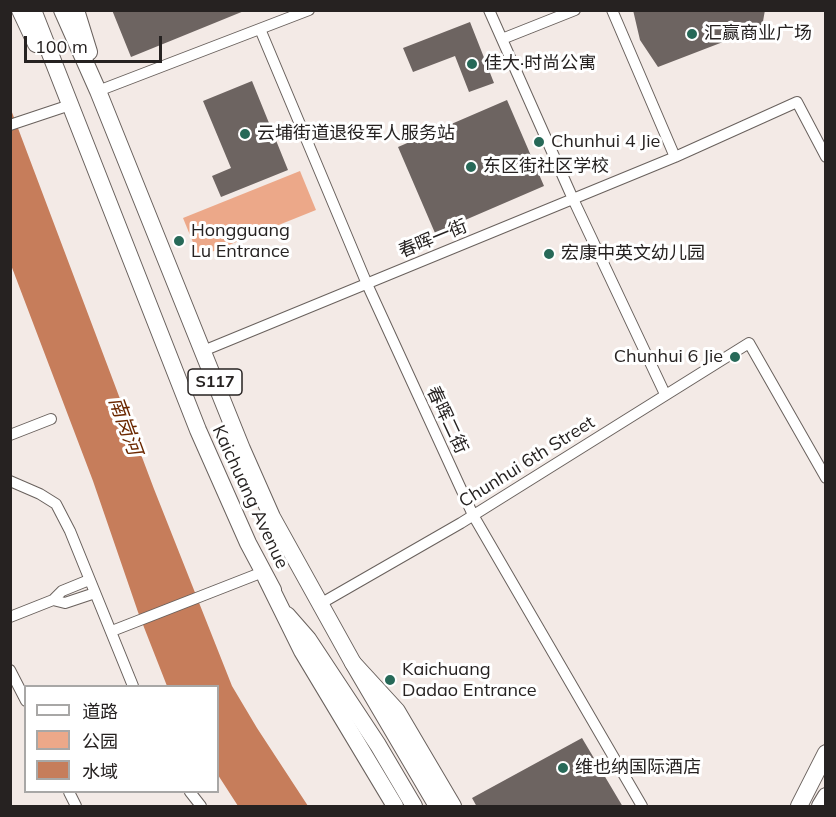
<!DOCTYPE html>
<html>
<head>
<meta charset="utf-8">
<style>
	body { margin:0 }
	#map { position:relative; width:836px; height:817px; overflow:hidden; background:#f3eae6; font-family:Mulish,"Noto Sans SC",sans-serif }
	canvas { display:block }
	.frame { position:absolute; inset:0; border:12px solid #262221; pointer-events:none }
	.legend { position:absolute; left:24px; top:685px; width:195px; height:108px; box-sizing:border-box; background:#fff; border:2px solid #a8a7a6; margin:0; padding:8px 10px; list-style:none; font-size:18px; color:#262221 }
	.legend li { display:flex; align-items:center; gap:12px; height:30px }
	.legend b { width:30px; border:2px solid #a8a7a6 }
	.scale { position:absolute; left:24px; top:36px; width:138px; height:27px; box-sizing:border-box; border:3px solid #262221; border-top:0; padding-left:8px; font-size:18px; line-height:21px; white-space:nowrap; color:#262221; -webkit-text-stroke:4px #fff; paint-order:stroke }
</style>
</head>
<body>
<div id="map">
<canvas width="836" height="817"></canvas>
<div class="frame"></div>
<ul class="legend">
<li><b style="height:8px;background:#fff"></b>道路</li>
<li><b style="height:16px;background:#eca889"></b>公园</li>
<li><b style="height:16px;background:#c67d5b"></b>水域</li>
</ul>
<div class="scale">100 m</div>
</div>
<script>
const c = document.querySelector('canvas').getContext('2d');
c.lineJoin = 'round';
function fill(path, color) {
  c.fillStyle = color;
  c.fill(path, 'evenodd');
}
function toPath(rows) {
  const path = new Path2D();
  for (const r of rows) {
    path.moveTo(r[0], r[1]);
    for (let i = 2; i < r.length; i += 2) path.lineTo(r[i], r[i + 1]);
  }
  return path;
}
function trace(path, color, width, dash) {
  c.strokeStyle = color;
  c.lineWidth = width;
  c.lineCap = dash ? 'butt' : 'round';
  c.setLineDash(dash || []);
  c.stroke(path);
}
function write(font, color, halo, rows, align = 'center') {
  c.font = font + ' Mulish,"Noto Sans SC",sans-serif';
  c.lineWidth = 6;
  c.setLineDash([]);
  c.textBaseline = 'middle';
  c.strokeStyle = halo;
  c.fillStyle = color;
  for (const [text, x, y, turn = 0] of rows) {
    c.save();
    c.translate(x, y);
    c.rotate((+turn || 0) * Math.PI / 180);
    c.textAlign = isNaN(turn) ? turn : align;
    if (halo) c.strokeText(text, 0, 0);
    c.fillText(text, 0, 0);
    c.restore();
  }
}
fill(toPath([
	[300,171,316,210,199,257,183,218]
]), '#eca889');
fill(toPath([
	[10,107,154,489,232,686,257,728,308,806,238,806,218,775,218,686,167,686,138,612,93,481,11,265]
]), '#c67d5b');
fill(toPath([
	[112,10,244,10,244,11,131,57],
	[633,10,765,10,762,27,658,67,640,40],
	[470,22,494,83,469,92,455,56,413,72,403,48],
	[252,81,288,170,221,197,212,176,231,168,203,101],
	[507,100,544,186,435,233,398,147],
	[582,738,623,807,477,807,472,798]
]), '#6d6461');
const minor = toPath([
	[489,10,573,199,665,394],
	[612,10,675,157],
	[260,29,367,284,473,515,642,806],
	[502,39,575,10],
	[98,91,309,10],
	[10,125,70,105],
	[203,351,675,157,797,102,826,157],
	[10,435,51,419],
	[10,481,40,494,56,504,70,531,133,686],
	[53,600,65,603,95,593],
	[320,604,461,523,749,343,826,478],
	[10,617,53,600,62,591,89,580],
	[112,631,263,572],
	[10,670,26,701],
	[69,792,76,806],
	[190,792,201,806]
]);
const primary = toPath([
	[20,10,36,44],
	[33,10,198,430,248,543,273,590],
	[62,10,98,91,242,449,272,517,353,663,437,806],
	[76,10,89,52],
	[287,615,308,639,378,745,414,806]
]);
const trunk = toPath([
	[266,578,302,651,395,806],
	[353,663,397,711,453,806],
	[799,806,826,753],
	[820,806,826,796]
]);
trace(minor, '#69615d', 12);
trace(primary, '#69615d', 18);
trace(trunk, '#69615d', 18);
trace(minor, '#fff', 10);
trace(primary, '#fff', 16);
trace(trunk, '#fff', 16);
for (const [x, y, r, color] of [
	[692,34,6,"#276958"],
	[472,64,6,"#276958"],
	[245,134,6,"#276958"],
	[539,142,6,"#276958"],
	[471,167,6,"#276958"],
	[179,241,6,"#276958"],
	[549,254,6,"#276958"],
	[735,357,6,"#276958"],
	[390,680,6,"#276958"],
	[563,768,6,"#276958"]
]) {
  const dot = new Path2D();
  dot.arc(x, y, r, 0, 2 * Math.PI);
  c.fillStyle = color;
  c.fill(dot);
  trace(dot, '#fff', 2);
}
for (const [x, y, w] of [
	[215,382,54]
]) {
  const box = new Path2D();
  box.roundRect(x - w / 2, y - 13, w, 26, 4.5);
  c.fillStyle = '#fff';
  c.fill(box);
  trace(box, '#262221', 1.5);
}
write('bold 16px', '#262221', null, [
	["S117",215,382]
]);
write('18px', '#262221', '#fff', [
	["汇赢商业广场",704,34],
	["佳大·时尚公寓",484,64],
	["云埔街道退役军人服务站",257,134],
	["Chunhui 4 Jie",551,142],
	["东区街社区学校",483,167],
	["Hongguang",191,231],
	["Lu Entrance",191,252],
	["宏康中英文幼儿园",561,254],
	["Chunhui 6 Jie",723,357,"right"],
	["Kaichuang",402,670],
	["Dadao Entrance",402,691],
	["维也纳国际酒店",575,768]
], 'left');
write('18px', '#262221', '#fff', [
	["春晖一街",433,239,-22],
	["春晖二街",447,420,65],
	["Chunhui 6th Street",527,462,-32],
	["Kaichuang Avenue",250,497,65]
]);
write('italic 20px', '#6b2800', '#fff', [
	["南岗河",125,426,70]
]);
</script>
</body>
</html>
